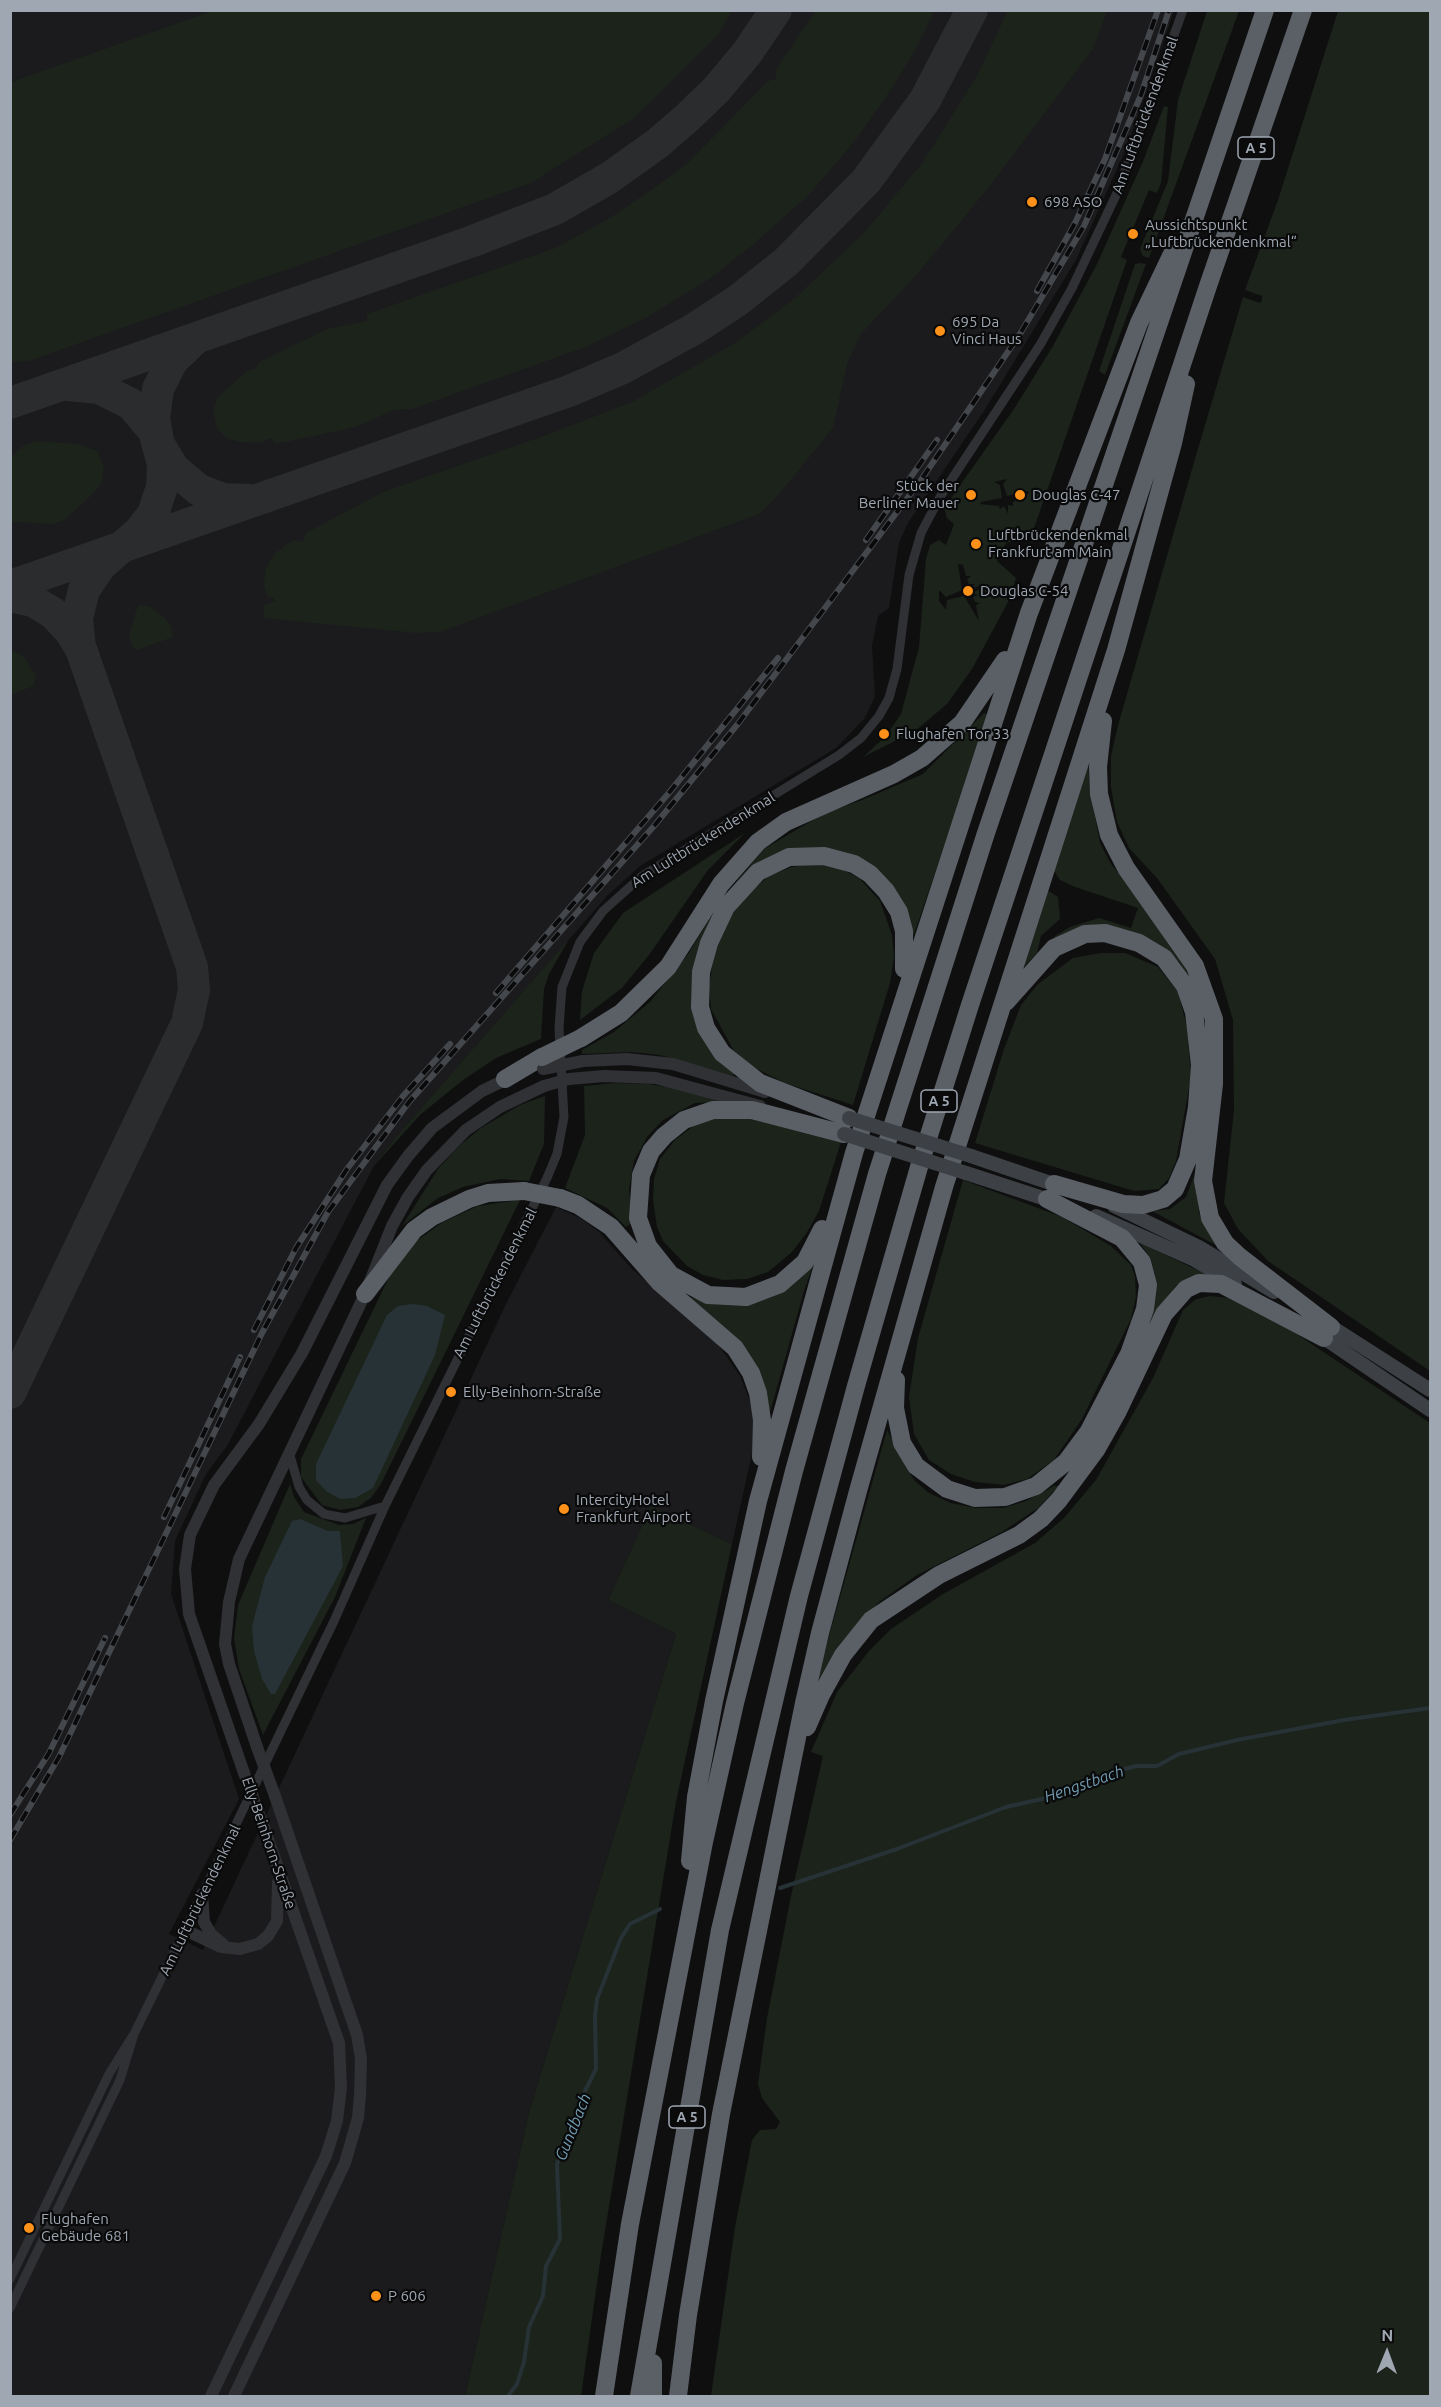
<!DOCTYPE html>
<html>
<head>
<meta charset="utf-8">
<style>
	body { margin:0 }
	#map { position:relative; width:1441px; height:2407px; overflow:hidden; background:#0f0f10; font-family:Ubuntu,sans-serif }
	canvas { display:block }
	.frame { position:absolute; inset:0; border:12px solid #9fa7b2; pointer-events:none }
	.north { position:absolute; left:1357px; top:2323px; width:60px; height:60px; -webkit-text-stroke:4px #0a0a0b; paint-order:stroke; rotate:1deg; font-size:16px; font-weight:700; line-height:24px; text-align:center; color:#9fa7b2 }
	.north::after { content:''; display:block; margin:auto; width:21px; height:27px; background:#9fa7b2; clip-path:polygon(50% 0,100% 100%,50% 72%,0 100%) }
</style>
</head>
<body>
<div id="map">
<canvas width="1441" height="2407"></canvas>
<div class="frame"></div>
<div class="north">N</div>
</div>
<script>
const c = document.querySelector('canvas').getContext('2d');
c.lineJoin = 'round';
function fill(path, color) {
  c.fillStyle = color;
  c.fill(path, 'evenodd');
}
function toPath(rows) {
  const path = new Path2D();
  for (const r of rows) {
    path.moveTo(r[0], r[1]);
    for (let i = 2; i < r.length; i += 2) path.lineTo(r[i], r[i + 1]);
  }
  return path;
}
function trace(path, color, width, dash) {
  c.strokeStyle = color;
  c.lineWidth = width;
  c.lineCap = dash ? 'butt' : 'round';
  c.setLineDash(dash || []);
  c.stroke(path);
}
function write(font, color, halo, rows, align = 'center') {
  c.font = font + ' Ubuntu,sans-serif';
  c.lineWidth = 4.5;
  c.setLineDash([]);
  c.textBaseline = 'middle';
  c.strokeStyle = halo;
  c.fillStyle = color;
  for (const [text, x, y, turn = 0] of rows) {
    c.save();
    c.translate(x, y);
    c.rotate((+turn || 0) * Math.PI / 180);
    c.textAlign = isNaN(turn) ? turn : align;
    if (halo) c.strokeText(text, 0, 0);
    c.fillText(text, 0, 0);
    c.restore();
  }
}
fill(toPath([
	[11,11,1174,11,1126,149,1076,260,984,411,908,523,899,543,889,608,878,616,872,646,875,696,865,718,836,748,640,866,608,895,395,1138,374,1166,227,1446,206,1474,175,1541,171,1594,239,1799,169,1934,203,1950,506,1304,556,1207,582,1219,599,1232,633,1270,713,1337,740,1376,754,1412,754,1444,732,1544,651,1506,608,1600,676,1634,529,2112,465,2396,11,2396]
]), '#1b1b1d');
fill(toPath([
	[816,10,934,11,918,45,894,85,857,138,809,195,750,247,709,279,644,319,583,348,412,409,394,410,356,427,276,444,270,438,261,443,238,442,225,437,217,428,213,410,218,397,247,371,256,369,259,362,327,329,367,321,367,314,555,248,610,218,647,193,687,164,768,81,776,79,776,70],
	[1008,10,1107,11,1093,49,989,187,918,273,860,335,847,364,833,428,774,500,759,514,440,632,416,633,264,618,264,605,275,601,273,597,268,597,264,586,265,570,274,554,286,545,294,540,303,542,306,533,383,492,549,434,632,402,735,343,794,299,865,232,923,162,977,76],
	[212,11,212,10,732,11,718,35,634,118,531,183,29,361,11,362,11,82],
	[1207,11,1239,11,1149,258,1143,256,1140,249,1168,181,1178,100],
	[1338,11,1430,11,1430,1371,1268,1261,1238,1229,1224,1203,1234,1110,1233,1020,1215,959,1157,878,1129,848,1117,822,1111,787,1111,756,1118,725,1197,452,1243,297,1260,303,1262,300,1262,296,1245,290,1278,200],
	[1164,106,1168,107,1161,183,1157,193,1149,190,1121,257,1127,260,1031,537,1006,543,997,561,1016,578,1008,602,972,669,947,704,915,731,863,757,886,736,901,714,919,647,926,559,930,545,939,540,946,545,954,524,947,518,944,508,1014,409,1053,346,1097,264,1144,159],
	[1007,479,1003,484,1007,496,1028,491,1029,493,1013,502,1013,506,1008,505,1008,514,1004,506,1000,509,999,506,980,504,981,502,1002,498,1000,485,994,482],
	[958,564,963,565,966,576,971,576,967,579,969,584,975,584,971,588,987,585,972,593,978,595,973,597,975,602,980,603,976,605,979,621,964,596,947,600,946,610,939,601,939,590,946,597,962,590],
	[1141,263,1146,264,1105,375,1099,371,1135,264],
	[36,441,79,444,97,451,104,467,102,482,95,492,64,520,54,524,11,522,11,457,23,446],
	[138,605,149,606,165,618,171,626,173,637,137,650,132,646,129,634],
	[11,649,25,658,36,676,33,686,11,695],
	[984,713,989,715,911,943,911,927,847,853,751,871,694,984,735,1073,733,1076,660,1055,632,1052,582,1054,582,1050,614,1032,650,1002,688,954,721,900,764,849,825,813,862,800,923,774],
	[1088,761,1090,790,1100,843,1111,864,1175,943,1205,1001,1211,1067,1194,985,1179,962,1153,941,1142,935,1051,944,1055,936,1070,927,1099,918,1131,928,1138,908,1075,887,1060,880,1054,871],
	[745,833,708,870,649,955,622,988,580,1020,582,991,594,953,623,913],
	[814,863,839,867,860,879,880,901,892,935,894,956,890,983,853,1105,785,1083,753,1067,734,1051,711,1009,709,987,714,953,724,926,743,898,769,876,792,867],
	[1047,890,1058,897,1060,919,1041,936,1037,953,1021,970],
	[569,939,549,974,544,989,541,1039,496,1058,463,1080,420,1115,374,1166,395,1138],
	[1101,953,1125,953,1158,967,1178,992,1187,1027,1191,1076,1176,1161,1169,1178,1159,1189,1134,1191,975,1143,1004,1049,1021,1005,1038,984,1073,958],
	[616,1083,648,1084,688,1090,717,1098,715,1102,695,1103,663,1120,647,1137,634,1161,629,1189,632,1223,626,1227,607,1208,565,1188,585,1135,584,1086],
	[545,1096,544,1144,529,1181,500,1179,463,1187,438,1198,402,1226,438,1169,459,1146,481,1128,520,1105],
	[724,1116,746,1116,841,1142,819,1211,806,1234,792,1252,768,1272,747,1279,723,1280,703,1275,687,1266,663,1241,657,1227,653,1200,654,1179,660,1159,675,1140,696,1124],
	[1197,1167,1199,1213,1207,1230,1223,1249,1152,1211,1170,1209,1186,1197],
	[963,1180,1062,1217,1111,1246,1131,1265,1135,1276,1136,1297,1131,1319,1082,1419,1054,1460,1027,1479,1004,1485,975,1482,951,1474,929,1460,914,1434,909,1397,918,1338],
	[520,1200,381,1484,371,1498,358,1507,340,1510,322,1505,301,1477,301,1459,391,1273,415,1242,443,1222,478,1206],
	[1140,1243,1208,1275,1188,1278,1176,1286,1165,1300,1145,1340,1155,1299,1155,1276,1151,1259],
	[819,1248,804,1291,769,1416,765,1392,689,1301,691,1297,717,1304,745,1305,769,1298,790,1285],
	[1210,1296,1228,1298,1292,1331,1430,1423,1430,2396,711,2396,735,2227,752,2140,760,2130,776,2129,780,2122,762,2098,758,2084,767,2018,791,1896,823,1756,811,1752,837,1692,869,1651,891,1629,943,1594,1035,1543,1064,1518,1096,1480,1153,1378,1183,1310,1196,1299],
	[887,1430,914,1480,929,1493,951,1503,976,1508,1003,1508,1026,1501,1054,1486,1059,1486,1038,1508,1002,1532,917,1575,879,1602,845,1639,813,1693],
	[290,1484,294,1497,304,1512,339,1525,353,1524,366,1518,335,1597,263,1735,239,1669,234,1638,238,1605],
	[651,1506,732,1544,676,1802,601,2255,581,2396,465,2396,529,2112,676,1634,608,1600]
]), '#1b231b');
fill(toPath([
	[413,1304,427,1306,445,1315,435,1355,373,1488,355,1498,340,1499,326,1491,316,1480,316,1464,387,1315,398,1306],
	[300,1519,328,1531,340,1531,343,1566,275,1694,271,1694,262,1679,254,1651,252,1626,265,1577,292,1521]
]), '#273236');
trace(toPath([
	[780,1888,897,1849,1006,1807,1051,1797,1110,1773,1136,1766,1157,1766,1179,1754,1237,1740,1344,1720,1430,1708],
	[508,2396,517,2384,524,2362,529,2327,543,2296,546,2266,560,2239,557,2164,564,2144,574,2131,585,2091,596,2069,595,2016,597,1999,621,1938,630,1924,660,1909]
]), '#273236', 4);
trace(toPath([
	[68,385,99,388,131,404,154,431,163,464,162,487,153,514,140,531,100,566,84,590,77,618,80,648],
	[10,403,473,241,555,209,609,178,658,143,688,117,716,90,747,53,776,10],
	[158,440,154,418,158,389,172,361,193,341],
	[160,446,174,469,199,490,223,499,249,500],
	[10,586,569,391,623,368,694,329,737,301,786,262,866,181,925,100,972,10],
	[10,596,33,601,53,613,70,631,81,649,192,967,194,990,187,1023,10,1393]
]), '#2a2c2e', 32);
trace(toPath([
	[289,1452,299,1487,307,1500,324,1514,345,1518,385,1506],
	[10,2279,109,2074,135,2032,185,1930,334,1621,385,1506,547,1178,557,1154,564,1117,559,1028,562,987,580,942,603,911,642,876,839,755,861,738,879,716,889,698,897,669,909,575,921,533,940,497,1040,345,1072,288,1117,193,1183,10],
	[10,2308,120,2080,134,2034]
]), '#303135', 9);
trace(toPath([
	[583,1061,627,1059,673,1064,765,1092],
	[569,1079,604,1076,656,1078,760,1106],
	[257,1747,229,1664,225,1644,229,1602,239,1559,365,1294,392,1226,408,1197,427,1170,466,1130,500,1107,544,1086],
	[244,1773,189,1614,185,1569,190,1535,214,1485,259,1424,302,1353,387,1185,408,1156,432,1128,482,1091,511,1077],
	[202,1894,204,1922,211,1934,223,1944],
	[185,1930,221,1947,240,1949,258,1944,268,1936,277,1921,278,1882],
	[211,2396,326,2156,337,2121,341,2087,339,2043,262,1822],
	[234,2396,345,2163,358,2118,360,2095,361,2059,357,2035,275,1796]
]), '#303135', 12);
trace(toPath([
	[971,1156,1062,1187],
	[966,1173,1055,1202],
	[1114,1206,1199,1247,1274,1292],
	[1096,1216,1193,1259,1235,1284],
	[1324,1322,1430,1390],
	[1318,1334,1430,1410]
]), '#3d4146', 14);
trace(toPath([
	[1103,721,1098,767,1099,794,1109,835,1126,868,1195,966,1214,1019,1214,1084,1203,1181,1210,1218,1225,1243,1239,1256,1331,1327],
	[1006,1002,1054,948,1085,934,1105,933,1139,943,1164,958,1185,986,1194,1012,1200,1065,1197,1107,1188,1159,1175,1189,1163,1199,1143,1205,1123,1204,1054,1184],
	[581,1038,621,1013,668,967,721,884,758,842,786,822,894,774,922,758,962,723,1005,660],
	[505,1079,542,1057],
	[849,1118,760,1083,722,1053,706,1028,700,1007,701,972,709,943,726,907,758,872,789,857,824,856,854,864,870,874,886,891,899,912,904,931,904,969],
	[560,1198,578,1205,611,1227,660,1283,735,1348,751,1373,758,1393,762,1420,761,1457],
	[822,1229,805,1262,780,1284,746,1297,708,1295,671,1275,648,1246,638,1218,641,1175,651,1151,664,1136,684,1120,713,1110,752,1110,844,1134],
	[365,1294,414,1230,432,1217,469,1199,488,1193,524,1191],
	[896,1380,895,1408,902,1443,916,1466,947,1489,975,1498,1005,1497,1036,1486,1066,1462,1089,1431,1129,1354,1145,1309,1148,1285,1142,1262,1122,1238,1047,1199],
	[807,1727,821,1695,843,1655,871,1620,939,1575,1019,1535,1041,1519,1059,1500,1096,1450,1118,1411,1164,1314,1186,1289,1199,1283,1221,1284,1324,1338],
	[690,1861,696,1797,714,1701,758,1501,854,1153,1029,613,1139,323,1172,254],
	[604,2396,630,2224,704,1842,735,1703,794,1471,877,1174,986,833,1265,10],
	[639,2396,720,1930,799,1596,856,1386,919,1167,970,1005,1208,286,1303,10],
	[653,2396,653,2363],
	[678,2396,688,2315,721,2114,804,1703,820,1633,858,1491,944,1187,1116,650,1173,443,1186,384]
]), '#5b6067', 18);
const rail = toPath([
	[1037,291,1075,223,1105,159,1158,10],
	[866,540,937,440],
	[496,993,668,794,778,658],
	[254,1330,296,1248,347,1169,403,1096,450,1044],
	[164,1517,240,1357],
	[10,1815,49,1753,105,1638],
	[10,1840,59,1757,262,1333,328,1212,409,1102,654,826,737,725,921,480,1020,334,1084,226,1141,95,1169,10]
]);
trace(rail, '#44484d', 6);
trace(rail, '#0a0a0b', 4, [11]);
trace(toPath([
	[543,1069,583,1061],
	[544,1086,569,1079],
	[257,1747,275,1796],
	[244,1773,262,1822]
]), '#303135', 12);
trace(toPath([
	[849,1118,971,1156],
	[844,1134,966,1173]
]), '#3d4146', 14);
trace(toPath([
	[542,1057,581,1038],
	[524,1191,560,1198]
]), '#5b6067', 18);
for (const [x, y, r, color] of [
	[1032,202,6,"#fe9119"],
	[1133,234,6,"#fe9119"],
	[940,331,6,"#fe9119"],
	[971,495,6,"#fe9119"],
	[1020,495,6,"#fe9119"],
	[976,544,6,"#fe9119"],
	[968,591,6,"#fe9119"],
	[884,734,6,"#fe9119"],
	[451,1392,6,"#fe9119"],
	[564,1509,6,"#fe9119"],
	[29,2228,6,"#fe9119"],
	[376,2296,6,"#fe9119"]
]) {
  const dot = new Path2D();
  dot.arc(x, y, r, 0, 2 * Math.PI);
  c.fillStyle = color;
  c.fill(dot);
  trace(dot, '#0a0a0b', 2);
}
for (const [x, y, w] of [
	[1256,148,36],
	[939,1101,36],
	[687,2117,36]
]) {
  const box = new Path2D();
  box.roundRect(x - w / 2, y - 11, w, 22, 4.5);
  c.fillStyle = '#0a0a0b';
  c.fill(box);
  trace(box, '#9fa7b2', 1.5);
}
write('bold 14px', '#9fa7b2', null, [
	["A 5",1256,148],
	["A 5",939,1101],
	["A 5",687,2117]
]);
write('15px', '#9fa7b2', '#0a0a0b', [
	["Am Luftbrückendenkmal",1145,115,-70],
	["Am Luftbrückendenkmal",703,840,-32],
	["Am Luftbrückendenkmal",495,1283,-63],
	["Elly-Beinhorn-Straße",269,1843,71],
	["Am Luftbrückendenkmal",200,1900,-64]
]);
write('15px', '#9fa7b2', '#0a0a0b', [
	["698 ASO",1044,202],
	["Aussichtspunkt",1145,225],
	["„Luftbrückendenkmal“",1145,242],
	["695 Da",952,322],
	["Vinci Haus",952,339],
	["Stück der",959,486,"right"],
	["Berliner Mauer",959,503,"right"],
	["Douglas C-47",1032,495],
	["Luftbrückendenkmal",988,535],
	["Frankfurt am Main",988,552],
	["Douglas C-54",980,591],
	["Flughafen Tor 33",896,734],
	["Elly-Beinhorn-Straße",463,1392],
	["IntercityHotel",576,1500],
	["Frankfurt Airport",576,1517],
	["Flughafen",41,2219],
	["Gebäude 681",41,2236],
	["P 606",388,2296]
], 'left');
write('italic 16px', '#729cb1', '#0a0a0b', [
	["Hengstbach",1084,1784,-19],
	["Gundbach",573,2127,-68]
]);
</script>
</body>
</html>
